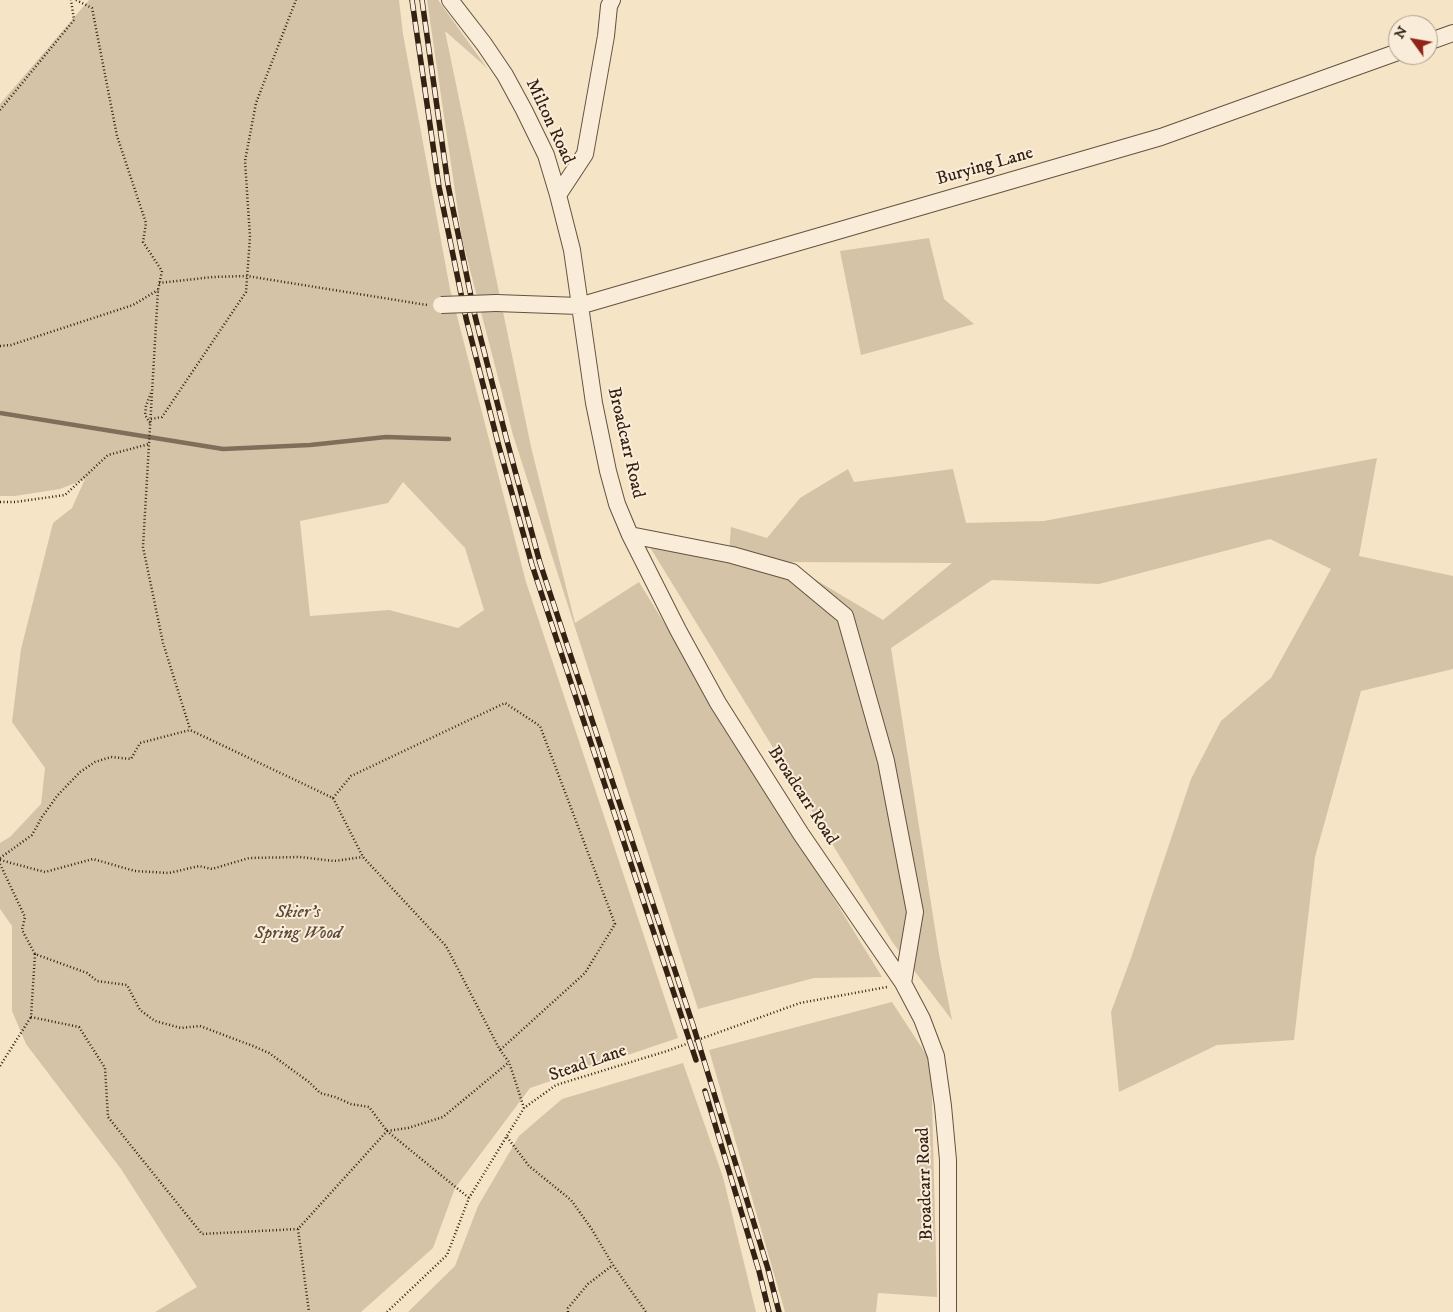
<!DOCTYPE html>
<html>
<head>
<meta charset="utf-8">
<style>
	body { margin:0 }
	#map { position:relative; width:1453px; height:1312px; overflow:hidden; background:#f6e4c6; font-family:"IM FELL DW Pica",serif }
	canvas { display:block }
	.north { position:absolute; left:1388px; top:15px; width:50px; height:50px; box-sizing:border-box; background:#f9edda; border:1px solid #aa9b8a; border-radius:50%; rotate:302deg; font-size:14px; font-weight:700; line-height:20px; text-align:center; color:#342113 }
	.north::after { content:''; display:block; margin:auto; width:18px; height:22px; background:#8f2418; clip-path:polygon(50% 0,100% 100%,50% 72%,0 100%) }
</style>
</head>
<body>
<div id="map">
<canvas width="1453" height="1312"></canvas>
<div class="north">N</div>
</div>
<script>
const c = document.querySelector('canvas').getContext('2d');
c.lineJoin = 'round';
function fill(path, color) {
  c.fillStyle = color;
  c.fill(path, 'evenodd');
}
function toPath(rows) {
  const path = new Path2D();
  for (const r of rows) {
    path.moveTo(r[0], r[1]);
    for (let i = 2; i < r.length; i += 2) path.lineTo(r[i], r[i + 1]);
  }
  return path;
}
function trace(path, color, width, dash) {
  c.strokeStyle = color;
  c.lineWidth = width;
  c.lineCap = dash ? 'butt' : 'round';
  c.setLineDash(dash || []);
  c.stroke(path);
}
function write(font, color, halo, rows, align = 'center') {
  c.font = font + ' "IM FELL DW Pica",serif';
  c.lineWidth = 4;
  c.setLineDash([]);
  c.textBaseline = 'middle';
  c.strokeStyle = halo;
  c.fillStyle = color;
  for (const [text, x, y, turn = 0] of rows) {
    c.save();
    c.translate(x, y);
    c.rotate((+turn || 0) * Math.PI / 180);
    c.textAlign = isNaN(turn) ? turn : align;
    if (halo) c.strokeText(text, 0, 0);
    c.fillText(text, 0, 0);
    c.restore();
  }
}
fill(toPath([
	[89,0,399,0,403,34,450,289,526,582,678,1038,530,1088,455,1188,433,1248,361,1312,155,1312,197,1287,121,1169,26,1044,12,1011,12,926,0,909,0,843,10,837,41,804,45,768,12,722,21,649,53,523,72,508,85,479,60,489,15,496,0,496,0,104],
	[403,482,465,548,484,610,458,628,389,610,310,616,300,521,388,503],
	[427,0,438,0,487,68,445,31,531,447,575,623,639,582,882,977,814,978,698,1009,513,435,462,239],
	[929,238,944,299,974,324,861,355,840,251],
	[1377,458,1359,556,1453,576,1453,669,1361,691,1315,857,1294,1040,1217,1045,1119,1092,1111,1012,1131,958,1191,779,1221,721,1271,678,1331,569,1270,539,1099,584,992,580,891,648,939,954,952,1020,893,943,651,549,649,533,729,552,731,527,767,538,800,498,848,469,854,482,953,469,966,523,1044,521],
	[786,562,952,563,883,620],
	[892,1002,931,1062,937,1297,878,1293,876,1312,785,1312,709,1050],
	[683,1063,723,1177,756,1312,408,1312,455,1266,478,1206,519,1136,562,1099]
]), '#d5c3a8');
trace(toPath([
	[0,413,223,449,310,445,386,437,449,439]
]), '#816e5a', 4.5);
const minor = toPath([
	[450,0,484,44,505,75,524,110,546,155,558,195,572,250,594,403,608,471,617,504,630,535,678,630,718,703,801,834,903,983,922,1019,936,1056,943,1106,948,1160,948,1312],
	[1428,42,1453,33],
	[558,195,585,154,606,36,609,6,612,0],
	[496,303,579,306,1161,137,1398,52],
	[630,535,732,555,792,572,845,616,886,761,915,912,903,983]
]);
trace(minor, '#645240', 18);
trace(toPath([
	[76,0,92,8,117,136,146,223,143,242,162,271,158,290,143,547,163,643,190,729],
	[0,110,74,20,71,0],
	[159,283,213,277,247,276,427,305],
	[0,346,11,345,133,305,158,290],
	[151,419,162,417,246,292,250,237,245,161,256,103,296,0],
	[150,423,145,415,146,406,151,393],
	[0,502,15,502,65,495,108,455,149,444],
	[333,798,351,776,505,703,540,726,615,924,585,973,500,1050],
	[0,858,32,835,42,817,57,796,80,772,95,762,111,757,131,759,140,743,190,730,333,798,363,857,446,946,500,1050,509,1062,524,1108],
	[0,860,45,872,93,859,135,871,169,873,199,866,212,869,249,858,300,857,334,861,363,857],
	[0,864,25,917,22,930,35,954,87,973,97,981,127,985,140,1010,155,1021,181,1028,200,1026,253,1046,269,1053,309,1082,320,1093,335,1097,351,1104,369,1107,387,1131,408,1128,443,1117,508,1063],
	[35,954,31,1017,79,1027,105,1068,108,1117,202,1234,298,1229,387,1131,469,1198],
	[0,1066,31,1017],
	[507,1137,529,1166,571,1200,591,1228,613,1265,646,1312],
	[298,1229,309,1312],
	[387,1312,447,1255,469,1198,524,1108,556,1085,667,1051,800,1003,887,987],
	[568,1312,568,1308,588,1284,613,1265]
]), '#342113', 2.5, [1, 2.5]);
trace(minor, '#f9edda', 16);
const rail = toPath([
	[412,0,439,187,466,318,498,443,532,565,696,1060],
	[422,0,448,185,475,316,507,441,540,563,693,1025,768,1269,779,1312],
	[705,1091,759,1271,769,1312]
]);
trace(rail, '#342113', 5.5);
trace(rail, '#f9edda', 4, [11]);
const minorBridge = toPath([
	[441,305,496,303]
]);
trace(minorBridge, '#645240', 18, []);
trace(minorBridge, '#f9edda', 16);
write('18px', '#342113', '#f9edda', [
	["Milton Road",549,122,65],
	["Burying Lane",985,167,-16],
	["Broadcarr Road",625,443,77],
	["Broadcarr Road",802,796,57],
	["Stead Lane",588,1064,-19],
	["Broadcarr Road",926,1184,-92]
]);
write('italic 18px', '#5c4a38', '#f9edda', [
	["Skier's",298,913],
	["Spring Wood",298,934]
]);
</script>
</body>
</html>
